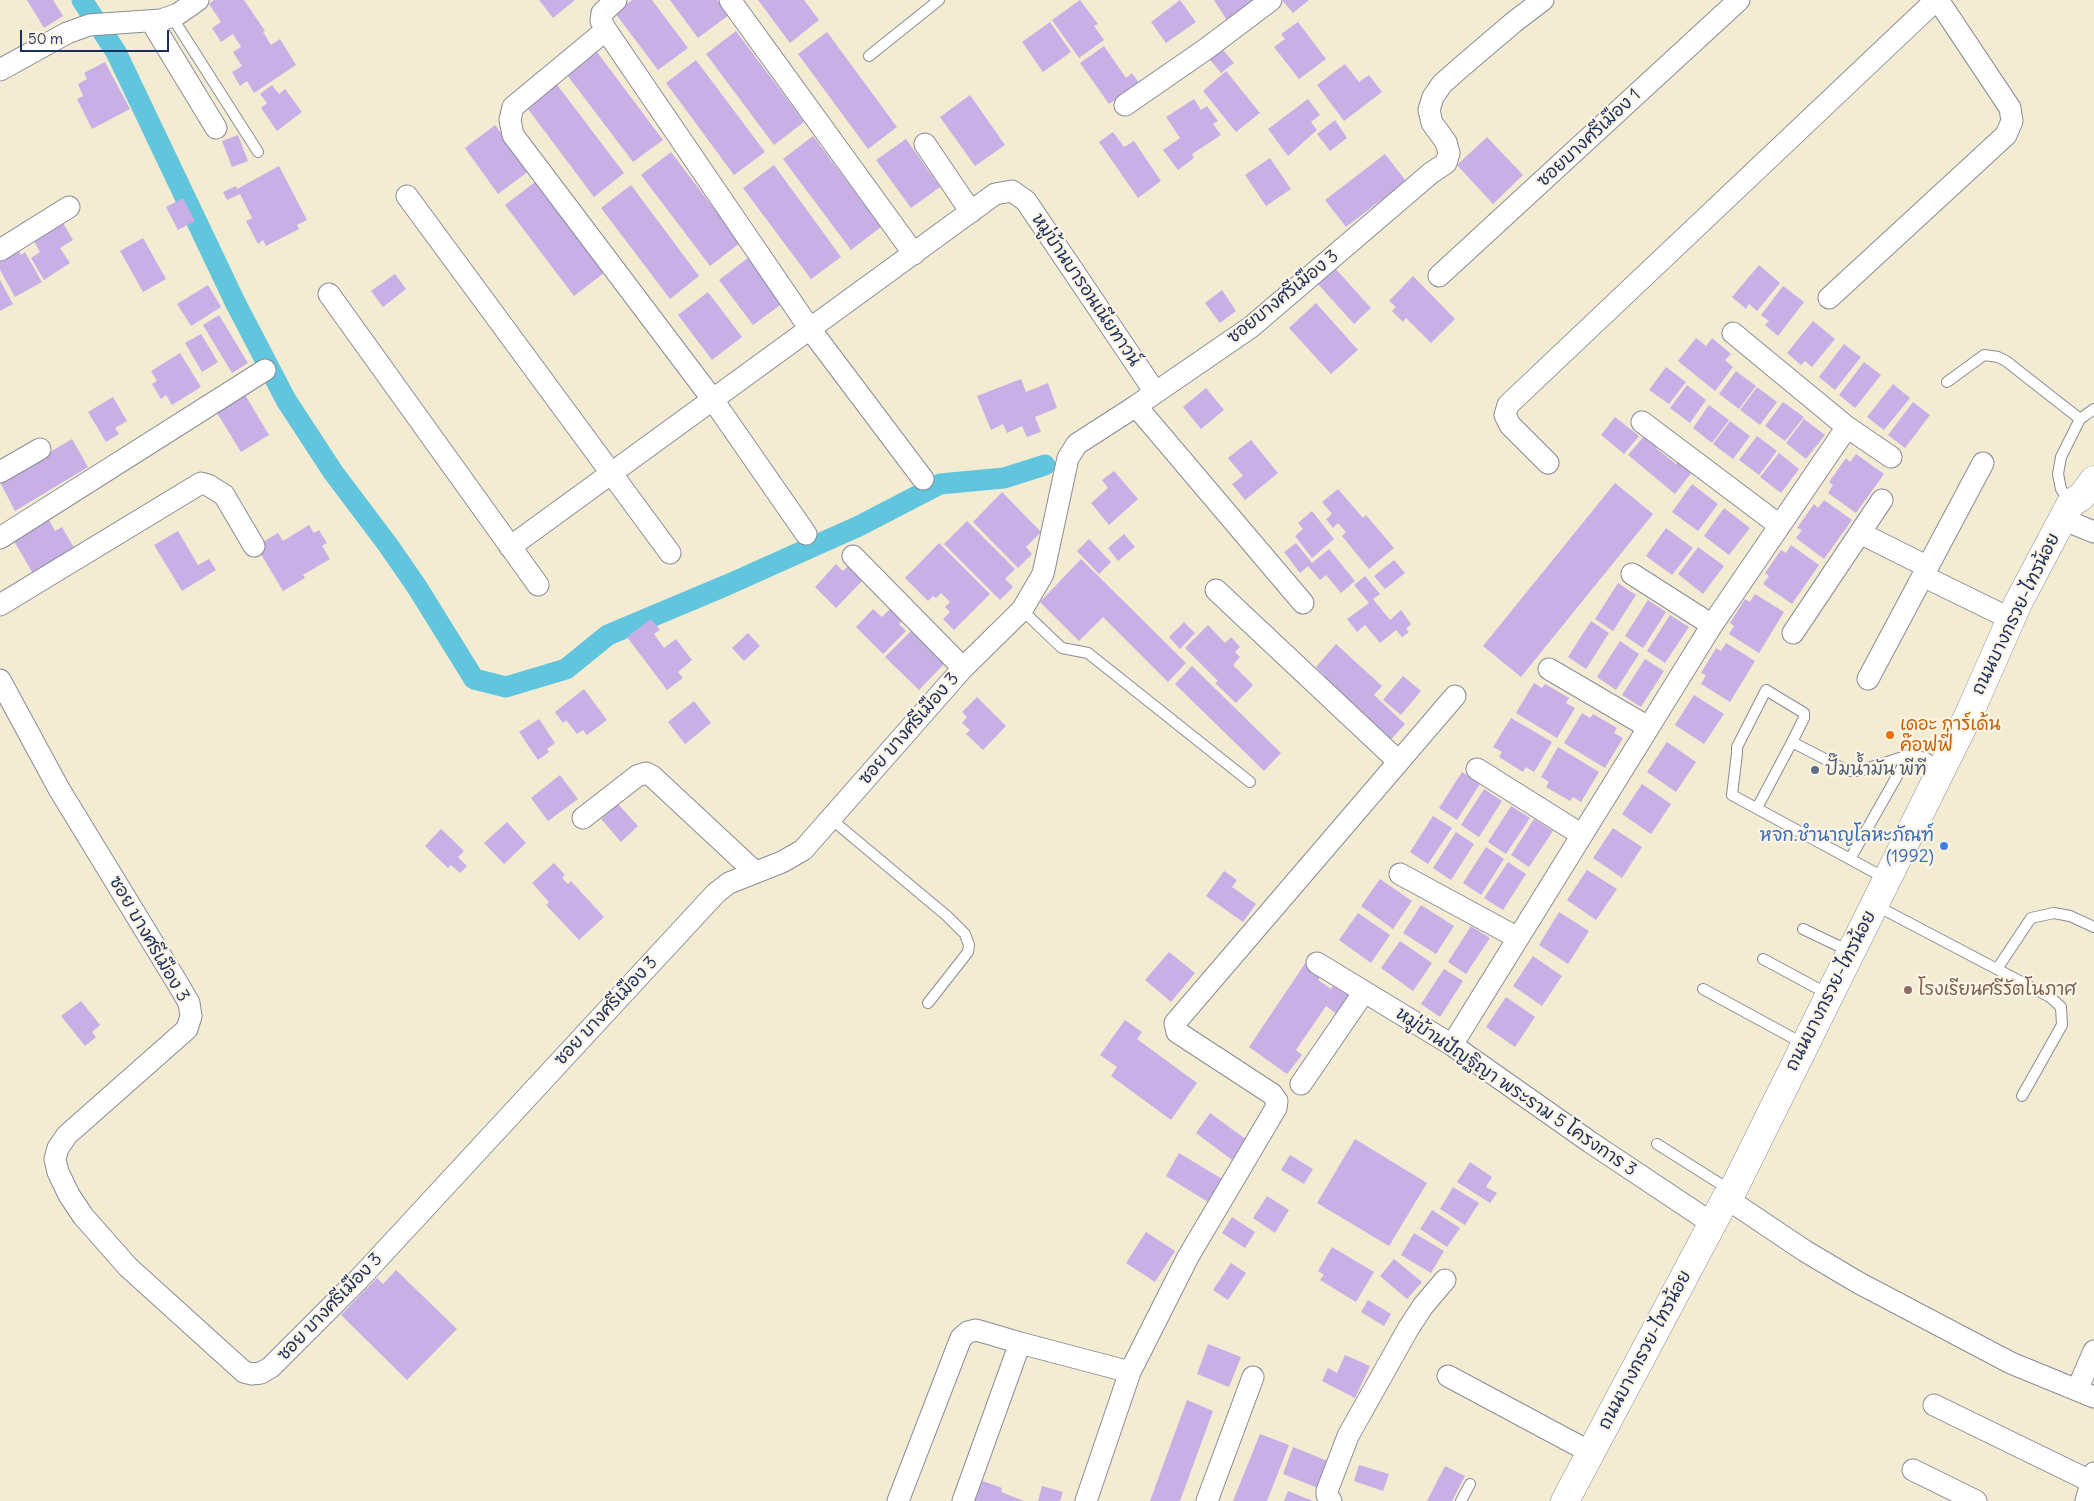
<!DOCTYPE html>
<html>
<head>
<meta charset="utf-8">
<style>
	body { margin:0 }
	#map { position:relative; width:2094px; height:1501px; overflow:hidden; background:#f4ebd3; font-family:Delius,sans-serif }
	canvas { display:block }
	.scale { position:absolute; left:20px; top:30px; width:149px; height:22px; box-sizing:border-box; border:2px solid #1b2f5e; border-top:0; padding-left:6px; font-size:15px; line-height:18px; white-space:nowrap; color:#1b2f5e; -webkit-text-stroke:4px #fcf5e5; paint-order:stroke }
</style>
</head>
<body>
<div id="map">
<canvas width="2094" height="1501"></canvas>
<div class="scale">50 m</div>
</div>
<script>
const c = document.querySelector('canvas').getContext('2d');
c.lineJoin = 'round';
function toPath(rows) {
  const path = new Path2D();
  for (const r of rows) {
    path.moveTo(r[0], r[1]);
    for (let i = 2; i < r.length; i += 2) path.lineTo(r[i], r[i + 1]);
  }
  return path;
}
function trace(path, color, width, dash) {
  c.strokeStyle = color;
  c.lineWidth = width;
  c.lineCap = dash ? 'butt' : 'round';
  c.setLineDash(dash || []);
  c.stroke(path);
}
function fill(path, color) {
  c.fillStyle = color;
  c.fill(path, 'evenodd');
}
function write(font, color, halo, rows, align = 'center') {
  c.font = font + ' Delius,"Playpen Sans Thai",sans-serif';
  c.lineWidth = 4.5;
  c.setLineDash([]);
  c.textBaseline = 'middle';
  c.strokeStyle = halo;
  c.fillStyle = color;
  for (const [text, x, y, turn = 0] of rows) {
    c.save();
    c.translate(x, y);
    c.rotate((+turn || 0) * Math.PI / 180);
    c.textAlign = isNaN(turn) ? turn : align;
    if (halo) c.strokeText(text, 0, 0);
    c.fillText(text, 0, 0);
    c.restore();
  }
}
trace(toPath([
	[82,0,116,52,235,302,286,400,333,472,388,545,417,587,474,679,506,687,566,669,608,635,727,585,859,526,940,484,1004,478,1045,465]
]), '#60c5dd', 21);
fill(toPath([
	[27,0,53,0,63,16,44,28],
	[214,0,244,0,265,31,263,32,271,45,280,39,296,65,254,93,247,81,240,86,232,72,242,66,233,52,241,47,233,34,221,42,212,28,221,22,209,4],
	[539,0,575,0,553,18],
	[632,0,652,0,688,48,658,70,615,13],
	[670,0,717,0,729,15,698,38],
	[758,0,804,0,819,20,790,43],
	[1080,0,1098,24,1094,26,1104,40,1079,58,1052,20],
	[1180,0,1196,22,1166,43,1151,22],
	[1214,0,1260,0,1228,22],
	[1282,0,1309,0,1293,13],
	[1050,22,1071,52,1043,72,1022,42],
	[1298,22,1326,59,1299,79,1274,47,1285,39,1281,34],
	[736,31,804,122,774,145,706,54],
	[827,32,897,127,868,149,798,54],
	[1219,45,1234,63,1221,73,1206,55],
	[1104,46,1126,78,1132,73,1139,83,1109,104,1080,63],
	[594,48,663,140,633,162,564,71],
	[696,60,765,152,734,175,666,83],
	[105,62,130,109,92,129,77,99,83,96,78,84,87,79,84,73],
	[1345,64,1359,82,1369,75,1382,92,1344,121,1317,85],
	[1226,71,1260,113,1236,132,1203,91],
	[555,82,624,173,594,197,525,105],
	[272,85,279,94,285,89,302,112,277,131,261,108,267,103,260,94],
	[970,95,1005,145,975,166,940,117],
	[1194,99,1201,110,1207,106,1218,121,1213,124,1221,135,1192,154,1194,158,1178,170,1163,150,1180,138,1166,117],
	[1308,99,1320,115,1311,122,1317,130,1288,156,1268,129],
	[1335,120,1347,138,1330,151,1317,134],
	[495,125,529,171,498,194,465,148],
	[1113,132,1124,147,1134,141,1161,181,1138,198,1099,142],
	[238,135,248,161,232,167,222,141],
	[813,136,881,227,851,250,783,159],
	[1487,137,1523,175,1493,204,1457,165],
	[906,139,940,187,911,208,876,160],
	[671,152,740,243,710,266,641,175],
	[1385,154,1406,181,1346,227,1325,200],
	[1270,158,1291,189,1266,206,1245,175],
	[774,165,841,257,811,279,743,188],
	[279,166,307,220,297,225,299,229,266,246,263,240,258,244,246,221,252,218,240,194,227,200,223,192,236,186,237,189],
	[535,182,604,273,574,296,505,205],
	[631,185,699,276,670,299,601,208],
	[183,198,195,221,178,230,166,207],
	[60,218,73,240,60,248,70,263,44,280,31,258,40,252,31,236],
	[143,238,166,279,143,292,120,251],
	[16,246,21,255,25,252,42,282,15,297,0,270,0,254],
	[749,257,783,303,753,325,719,280],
	[1759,265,1780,283,1757,311,1749,304,1746,309,1732,297],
	[1334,267,1371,308,1354,324,1317,283],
	[395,274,406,289,383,307,371,291],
	[1413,276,1455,319,1431,343,1406,318,1403,322,1392,311,1396,307,1389,301],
	[0,280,13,304,0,311],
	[208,285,221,307,191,326,177,304],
	[1783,286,1804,302,1778,336,1765,325,1769,321,1761,315],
	[1222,290,1236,311,1220,323,1205,303],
	[708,292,742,337,712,360,678,315],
	[1316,303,1358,350,1331,374,1289,328],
	[219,315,248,363,232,373,203,325],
	[1813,321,1835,339,1812,367,1805,361,1801,365,1787,353],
	[201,334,218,362,202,372,185,343],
	[1696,338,1706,346,1712,338,1731,354,1725,360,1733,367,1715,391,1678,361],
	[1844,344,1861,357,1835,390,1819,377],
	[180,353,201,387,172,405,166,395,161,399,152,384,157,381,151,371],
	[1864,362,1881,375,1855,408,1839,395],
	[1666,367,1686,382,1669,404,1649,390],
	[1736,371,1756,386,1739,409,1719,394],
	[1021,379,1026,392,1048,383,1057,408,1035,417,1041,432,1027,437,1022,426,1007,433,1003,424,991,430,977,396],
	[1893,384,1910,398,1884,430,1867,417],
	[1687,385,1706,400,1690,423,1670,408],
	[1757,387,1777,402,1760,425,1740,410],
	[1206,388,1224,410,1201,429,1183,407],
	[244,393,269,435,241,452,212,405],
	[113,397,127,421,115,428,119,434,106,442,88,412],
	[1783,402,1804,417,1785,441,1765,426],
	[1913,402,1930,415,1905,448,1888,435],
	[1709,405,1729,420,1712,443,1693,428],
	[1615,417,1639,436,1624,454,1601,435],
	[1804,419,1825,435,1806,459,1786,443],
	[1730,421,1750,436,1733,459,1713,444],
	[1645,435,1658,445,1656,448,1676,464,1679,461,1692,472,1675,494,1628,455],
	[1757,436,1777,451,1759,475,1739,460],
	[72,439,88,467,15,511,0,482],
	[1251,440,1278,473,1245,500,1232,484,1243,476,1228,458],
	[1779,453,1799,469,1781,493,1760,477],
	[1856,454,1884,474,1856,513,1828,493,1833,485,1829,482,1846,458,1850,462],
	[1114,471,1138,499,1109,525,1091,503,1108,488,1102,480],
	[1615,483,1653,514,1521,677,1483,646],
	[1692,484,1718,504,1698,531,1672,512],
	[1338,489,1363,518,1366,515,1394,548,1369,569,1342,536,1346,532,1338,523,1333,528,1326,519,1332,514,1322,502],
	[1002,492,1041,532,1026,547,1032,554,1018,568,973,522],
	[1824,500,1852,520,1824,559,1796,538,1802,530,1797,528,1814,504,1818,508],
	[1724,508,1750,528,1729,555,1704,536],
	[1312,511,1334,539,1312,558,1295,536,1303,529,1298,523],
	[49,520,55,531,62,527,76,551,38,582,14,541],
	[967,521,1015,569,1005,579,1013,587,1000,600,944,544],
	[309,525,314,533,319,530,327,543,322,546,330,559,303,575,305,578,283,591,256,546,278,533,283,541],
	[1666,528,1693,548,1672,575,1646,556],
	[178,531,198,565,209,559,216,570,182,591,154,545],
	[1124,534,1135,547,1118,561,1108,548],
	[1089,539,1111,562,1099,574,1077,551],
	[939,543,990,594,954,630,943,619,950,612,945,607,950,602,941,593,936,598,933,596,928,601,905,578],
	[1296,543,1312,563,1329,549,1355,581,1341,593,1326,575,1320,580,1308,566,1300,573,1284,552],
	[1791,545,1819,565,1792,604,1763,584,1769,576,1765,573,1781,550,1786,553],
	[1698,547,1724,566,1703,594,1678,574],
	[1081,559,1186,663,1168,682,1103,617,1079,641,1040,602],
	[1394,560,1405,573,1385,589,1374,576],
	[851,563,865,578,836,608,815,587,836,564,843,571],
	[1365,576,1380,594,1373,599,1390,620,1401,610,1411,624,1406,629,1409,632,1402,637,1396,630,1380,643,1365,625,1357,632,1347,619,1369,603,1354,585],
	[1618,583,1636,595,1613,631,1595,619],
	[1755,594,1784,612,1759,653,1729,634,1734,626,1730,623,1745,599,1750,602],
	[1648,600,1666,612,1643,648,1625,636],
	[896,603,908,615,899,624,906,631,883,654,856,627,873,609,882,617],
	[1670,615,1689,627,1665,663,1647,651],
	[651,619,660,630,654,634,664,648,676,639,692,660,678,672,683,678,667,690,627,637],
	[1591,621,1609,633,1586,669,1568,657],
	[1184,622,1195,633,1180,649,1169,637],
	[1208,625,1225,643,1231,637,1240,647,1235,652,1240,657,1233,665,1253,685,1236,703,1215,683,1218,681,1185,648],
	[911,631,921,641,928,634,944,664,919,690,885,657],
	[748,633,760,646,744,661,732,648],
	[1620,641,1639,654,1616,690,1597,677],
	[1726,643,1755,661,1730,702,1701,684,1706,675,1701,673,1716,648,1721,651],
	[1336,644,1382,686,1374,695,1405,724,1387,744,1319,682,1325,676,1316,667],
	[1645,659,1664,671,1641,707,1622,695],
	[1192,666,1281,753,1264,771,1175,684],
	[1403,676,1421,691,1401,715,1383,700],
	[1534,683,1542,688,1545,684,1569,698,1566,703,1575,708,1557,738,1516,713],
	[584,689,607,720,587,735,583,730,577,734,566,720,563,723,555,712],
	[1694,695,1724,714,1704,744,1675,725],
	[977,697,1006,726,983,750,966,734,970,730,962,723,967,717,962,712],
	[694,701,711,723,685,744,668,722],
	[1582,713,1590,718,1593,714,1617,728,1614,733,1623,738,1605,768,1564,743],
	[1511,718,1552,742,1534,772,1526,767,1523,772,1499,757,1502,752,1493,747],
	[539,719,555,743,547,749,549,752,538,760,519,732],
	[1667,742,1696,762,1676,792,1647,772],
	[1558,747,1599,772,1581,802,1573,797,1570,801,1546,787,1549,782,1541,777],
	[1462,772,1480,784,1457,820,1439,808],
	[560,775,578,799,548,821,531,798],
	[1642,784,1671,804,1651,834,1622,814],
	[1484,789,1502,801,1479,837,1461,825],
	[618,804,638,826,621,842,601,819],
	[1511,806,1530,818,1506,854,1488,842],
	[1433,816,1452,828,1428,864,1410,852],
	[1534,819,1553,831,1529,867,1511,855],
	[507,822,526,843,504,864,484,843],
	[1613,828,1642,847,1622,878,1593,858],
	[441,829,464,851,458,857,467,866,460,873,451,865,448,868,425,846],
	[1456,832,1474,844,1451,880,1433,868],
	[1486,847,1504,859,1481,895,1463,883],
	[1508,862,1526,874,1503,910,1484,898],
	[554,863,565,875,562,878,568,884,571,881,604,917,579,940,546,905,549,902,532,883],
	[1587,870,1617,889,1596,920,1567,900],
	[1224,871,1237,880,1232,887,1256,904,1243,922,1206,896],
	[1380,879,1412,901,1393,929,1361,906],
	[1421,905,1454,926,1436,954,1403,933],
	[1559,912,1589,931,1568,964,1539,945],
	[1358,913,1390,935,1371,963,1339,940],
	[1471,926,1490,938,1466,974,1448,962],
	[1400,941,1432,963,1413,991,1381,968],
	[1169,952,1195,973,1171,1002,1145,980],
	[1533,956,1562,976,1542,1006,1513,986],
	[1306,962,1323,974,1318,980,1331,989,1336,981,1353,993,1338,1015,1326,1006,1296,1050,1302,1055,1287,1074,1249,1047],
	[1444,969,1463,981,1440,1017,1421,1004],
	[1506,997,1535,1017,1515,1047,1486,1027],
	[81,1001,100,1025,92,1032,96,1037,85,1046,61,1016],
	[1125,1020,1142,1032,1137,1039,1197,1083,1171,1120,1111,1076,1117,1067,1100,1055],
	[1210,1113,1247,1140,1232,1160,1196,1133],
	[1355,1139,1427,1183,1389,1246,1317,1203],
	[1179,1153,1222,1179,1208,1202,1166,1176],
	[1290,1155,1313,1169,1304,1184,1281,1170],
	[1470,1162,1492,1177,1486,1187,1497,1193,1490,1203,1457,1182],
	[1453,1187,1479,1203,1465,1225,1440,1209],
	[1267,1196,1289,1210,1275,1233,1253,1218],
	[1432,1210,1460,1228,1447,1247,1420,1229],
	[1232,1217,1255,1232,1245,1248,1222,1233],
	[1146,1232,1175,1251,1155,1282,1126,1263],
	[1414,1233,1444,1251,1431,1273,1401,1255],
	[1332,1247,1374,1272,1356,1302,1320,1280,1324,1275,1318,1271],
	[1394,1259,1422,1282,1407,1299,1380,1276],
	[1231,1263,1246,1273,1228,1300,1213,1290],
	[396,1270,457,1329,407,1380,341,1315,377,1278,383,1284],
	[1368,1300,1391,1314,1384,1326,1361,1312],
	[1208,1344,1241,1357,1229,1387,1197,1374],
	[1345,1355,1370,1366,1355,1398,1322,1381,1328,1368,1337,1373],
	[1187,1400,1213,1411,1180,1501,1150,1501],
	[1260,1434,1289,1445,1267,1501,1233,1501],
	[1293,1447,1335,1464,1325,1491,1283,1474],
	[1359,1465,1389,1474,1383,1491,1354,1481],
	[1445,1466,1465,1476,1452,1501,1427,1501],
	[980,1480,1002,1488,1001,1492,1024,1501,972,1501],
	[1042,1486,1063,1492,1060,1501,1038,1501],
	[1288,1491,1313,1501,1284,1501]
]), '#c8b0e6');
const lane = toPath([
	[172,17,258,152],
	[869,56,939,0],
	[1947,382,1984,355,1998,357,2006,361,2080,419],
	[2070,502,2061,489,2058,474,2061,457,2080,419,2094,409],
	[1022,610,1062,648,1088,653,1250,782],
	[1792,742,1804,718,1804,713,1766,690,1737,747,1737,753,1732,795,1885,878],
	[1757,808,1792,742,1848,771,1859,771,1909,755,1926,758,1941,768],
	[831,819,947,916,965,934,969,945,968,952,928,1003],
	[1850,859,1909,755],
	[1875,905,2050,997,2061,1007,2062,1025,2022,1096],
	[1803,929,1849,951],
	[1763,959,1828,994],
	[1997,969,2031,918,2054,913,2070,916,2094,927],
	[1703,989,1804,1044],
	[1657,1144,1730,1190],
	[1461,1501,1470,1484]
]);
const street = toPath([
	[616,0,602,13,601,21,606,30,810,329,923,479],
	[730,0,914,254],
	[151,21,216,128],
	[606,30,513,107,510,120,513,135,713,400,806,534],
	[0,70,67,33,89,25,161,20,178,14,198,0],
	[1125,105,1206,49,1271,0],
	[925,144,971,212],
	[407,196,670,553],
	[0,250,69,207],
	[1439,276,1739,0],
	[329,294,538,585],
	[1829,298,2006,135,2012,121,2010,108,1938,0],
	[1733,333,1847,427,1891,457],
	[1136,406,1303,603],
	[1642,422,1779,525],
	[1548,463,1510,425,1505,415,1508,405,1936,0],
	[0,472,40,449],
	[2062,519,2094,532],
	[1860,533,1928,567],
	[0,538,265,370],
	[510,547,995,194,1012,191,1026,201,1155,392],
	[853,556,963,668],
	[1632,574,1712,625],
	[1923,576,2011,619],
	[1216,590,1398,761],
	[0,605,201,483,208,485,224,495,254,546],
	[1793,633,1882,500],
	[1549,669,1648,727],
	[1868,679,1983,463],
	[0,680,59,789,178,984,189,1003,191,1016,187,1029,67,1135,58,1148,55,1159,58,1172,69,1195,83,1216,128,1267,244,1372,252,1374,261,1373,271,1367,359,1279,716,893,729,883,782,862,803,850,963,668,1022,610,1043,574,1068,458,1077,444,1136,406,1251,327,1431,173,1446,163,1449,153,1446,142,1432,123,1429,110,1433,97,1442,84,1460,68,1514,22,1543,0],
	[1477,769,1582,835],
	[583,818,637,776,646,773,652,776,755,872],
	[1400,874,1518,938],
	[1317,963,1452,1045,1590,1142,1713,1224],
	[1452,1045,1712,625,1847,427],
	[1301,1084,1364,992],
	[1726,1198,1805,1251,1859,1283,2011,1363,2094,1397],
	[1448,1376,1590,1452],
	[2077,1390,2094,1351],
	[1934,1405,2092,1482],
	[1913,1470,1976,1501],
	[898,1501,961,1338,968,1332,976,1330,990,1334,1020,1343,1130,1372],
	[963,1501,1020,1343],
	[1086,1501,1130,1372,1188,1257,1276,1108,1277,1101,1272,1094,1177,1032,1175,1023,1455,696],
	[1207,1501,1253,1377],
	[1331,1501,1327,1495,1327,1491,1348,1436,1408,1329,1423,1306,1445,1280],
	[2086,1501,2094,1473]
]);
const secondary = toPath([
	[1565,1501,1726,1198,1732,1192,1970,712,2018,603,2071,503,2081,497,2094,480]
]);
trace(lane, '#888d98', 12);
trace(street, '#888d98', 23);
trace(secondary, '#888d98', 29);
trace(lane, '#fff', 10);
trace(street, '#fff', 21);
trace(secondary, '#fff', 28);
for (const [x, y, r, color] of [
	[1890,735,5,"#e8710a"],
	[1815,770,5,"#5c6f8a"],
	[1944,846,5,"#3f7fe0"],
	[1908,990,5,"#8d6e63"]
]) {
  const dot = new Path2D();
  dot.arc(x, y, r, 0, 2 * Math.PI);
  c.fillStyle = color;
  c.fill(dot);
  trace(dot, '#fcf5e5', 2);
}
write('18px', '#1b2f5e', '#fcf5e5', [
	["ซอยบางศรีเมือง 1",1589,138,-43],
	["หมู่บ้านบารอนเนียทาวน์",1086,290,56],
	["ซอยบางศรีเมือง 3",1283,297,-39],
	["ถนนบางกรวย-ไทรน้อย",2016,614,-64],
	["ซอย บางศรีเมือง 3",909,729,-49],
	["ซอย บางศรีเมือง 3",149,939,60],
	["ถนนบางกรวย-ไทรน้อย",1831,991,-63],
	["ซอย บางศรีเมือง 3",606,1011,-47],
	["หมู่บ้านปัญฐิญา พระราม 5 โครงการ 3",1516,1092,34],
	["ซอย บางศรีเมือง 3",330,1307,-46],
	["ถนนบางกรวย-ไทรน้อย",1645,1350,-62]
]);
write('18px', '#c56008', '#fcf5e5', [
	["เดอะ การ์เด้น",1900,725],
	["ค๊อฟฟี่",1900,746]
], 'left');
write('18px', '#4e5e75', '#fcf5e5', [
	["ปั๊มน้ำมัน พีที",1825,770]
], 'left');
write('18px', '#366cbe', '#fcf5e5', [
	["หจก.ชำนาญโลหะภัณฑ์",1934,836],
	["(1992)",1934,857]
], 'right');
write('18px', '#785e54', '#fcf5e5', [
	["โรงเรียนศรีรัตโนภาศ",1918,990]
], 'left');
</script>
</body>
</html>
